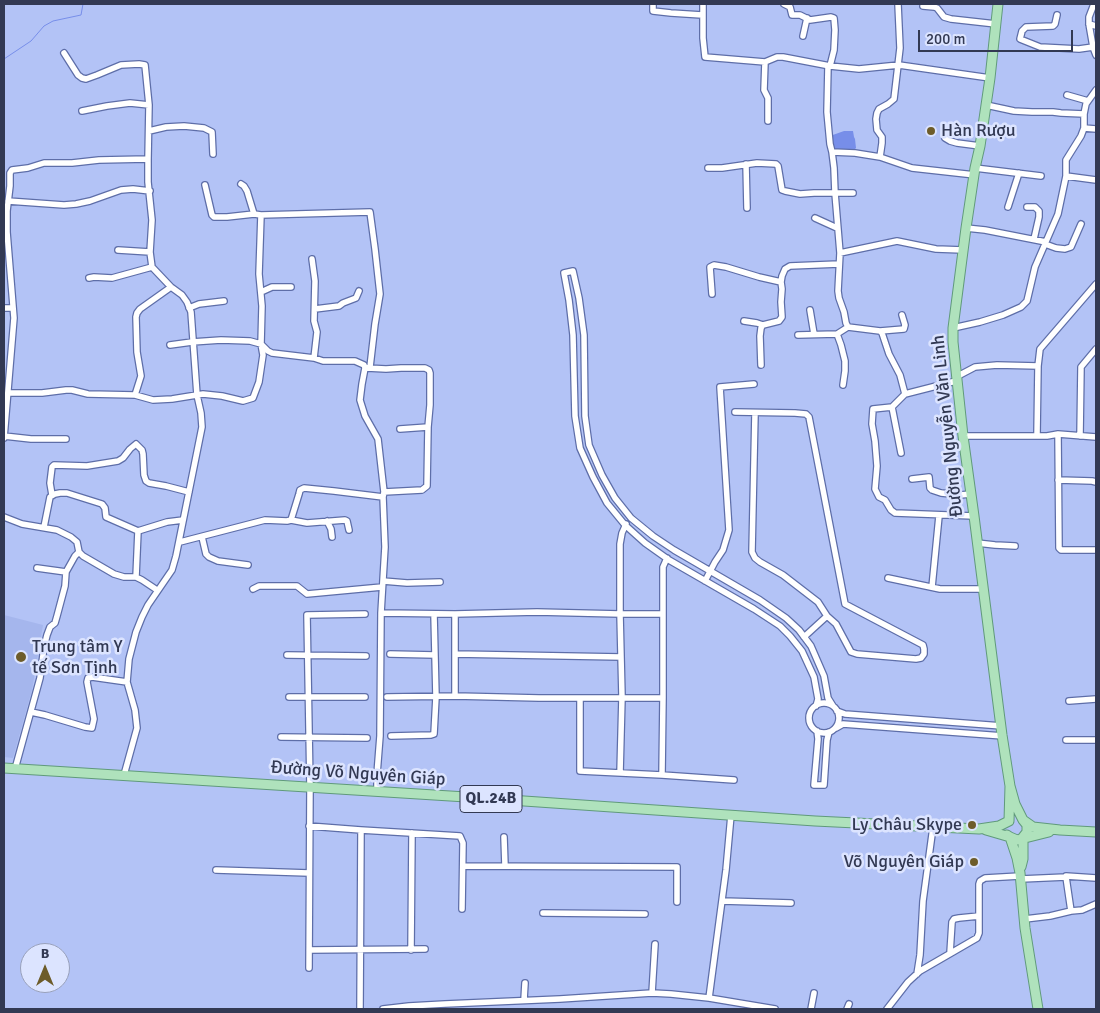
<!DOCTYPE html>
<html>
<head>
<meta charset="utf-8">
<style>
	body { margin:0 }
	#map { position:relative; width:1100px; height:1013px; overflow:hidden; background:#b3c3f6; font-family:Signika,sans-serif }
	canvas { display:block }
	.frame { position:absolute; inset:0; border:5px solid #323953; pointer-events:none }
	.north { position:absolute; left:20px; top:943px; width:50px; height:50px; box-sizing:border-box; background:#dce4ff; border:1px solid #98a0ba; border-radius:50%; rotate:0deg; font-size:14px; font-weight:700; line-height:20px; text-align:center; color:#323953 }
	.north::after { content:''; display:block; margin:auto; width:18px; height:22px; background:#6d5c2a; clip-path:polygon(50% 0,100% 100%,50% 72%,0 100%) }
	.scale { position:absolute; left:918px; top:30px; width:155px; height:22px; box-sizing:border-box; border:2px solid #323953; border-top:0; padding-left:6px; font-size:15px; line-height:18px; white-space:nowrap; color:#323953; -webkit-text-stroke:4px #dce4ff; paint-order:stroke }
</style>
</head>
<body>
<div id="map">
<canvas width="1100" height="1013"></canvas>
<div class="frame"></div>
<div class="north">B</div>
<div class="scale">200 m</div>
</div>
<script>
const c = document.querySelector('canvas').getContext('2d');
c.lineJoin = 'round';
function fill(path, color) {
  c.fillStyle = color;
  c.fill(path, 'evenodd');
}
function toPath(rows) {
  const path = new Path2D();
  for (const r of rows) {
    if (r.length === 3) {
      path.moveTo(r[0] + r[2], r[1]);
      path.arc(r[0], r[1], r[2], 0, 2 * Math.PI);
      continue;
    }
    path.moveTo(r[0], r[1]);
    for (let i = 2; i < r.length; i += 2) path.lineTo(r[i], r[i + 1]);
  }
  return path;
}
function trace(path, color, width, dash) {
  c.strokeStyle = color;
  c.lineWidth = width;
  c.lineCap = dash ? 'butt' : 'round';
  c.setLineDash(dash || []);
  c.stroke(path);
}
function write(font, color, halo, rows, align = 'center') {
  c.font = font + ' Signika,sans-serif';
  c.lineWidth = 5;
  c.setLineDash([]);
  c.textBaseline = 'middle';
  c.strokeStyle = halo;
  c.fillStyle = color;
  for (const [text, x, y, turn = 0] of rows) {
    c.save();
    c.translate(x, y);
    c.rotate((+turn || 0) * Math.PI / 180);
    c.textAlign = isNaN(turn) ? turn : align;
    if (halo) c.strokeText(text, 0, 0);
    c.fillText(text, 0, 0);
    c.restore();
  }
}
fill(toPath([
	[4,615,43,625,32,690,13,758,4,757]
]), '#a5b6ed');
fill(toPath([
	[844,131,853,131,854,137,855,139,856,148,853,151,835,151,830,136]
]), '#778ee9');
trace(toPath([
	[4,59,31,41,44,26,53,21,81,15,83,4]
]), '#778ee9', 1);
const minor = toPath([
	[653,4,653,11,671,13,702,15],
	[703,4,703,38,705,57,765,62,777,57,783,57,830,66,859,69,899,65,990,78],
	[784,4,790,7,792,15,800,15,810,20,831,17,834,18,835,30,834,50,830,66],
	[1094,4,1089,17,1089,24,1093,47,1096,55],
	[923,6,934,7,937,8,944,17,951,19,996,24],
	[1057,15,1055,24,1053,26,1026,27,1022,31,1020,39,1040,47,1079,49,1093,47],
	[1089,24,1096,26],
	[803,36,807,18],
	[64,53,78,75,82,78,86,79,97,75,121,65,139,64,145,65,149,105,148,159,148,182,152,220,150,252,152,267,171,287,182,295,187,302,191,312,197,395,201,413,202,427,176,556,172,570,148,605,142,617,136,632,129,659,127,682,135,710,137,728,124,775],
	[765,62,764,90,768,98,768,121],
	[828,66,827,112,830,144,832,152,834,168,835,193,840,253,838,291,839,298,844,312,846,323,848,327],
	[1067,95,1088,101],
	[986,105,1014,111,1032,112,1053,112,1061,113,1084,114],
	[82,111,107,106,130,103,149,105],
	[1084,128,1096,129],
	[149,131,166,127,184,126,204,128,212,132,213,154],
	[945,138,950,141,957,143,980,146],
	[832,152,855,153,880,157,912,168,975,175],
	[880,157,882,143,882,137,877,130,876,119,877,113,879,109,888,104,894,99,900,48,898,4],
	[746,164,747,208],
	[708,168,722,168,757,163,776,164,778,166,782,190,785,191,800,194,814,193,853,193],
	[975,168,1041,176],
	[1066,176,1096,180],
	[241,184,244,186,247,191,254,214],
	[205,185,212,215,214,217,227,217,254,214,261,215,370,212,375,249,380,294,375,324,370,367],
	[8,201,64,205,76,204,90,201,121,190,133,189,150,191],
	[1008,207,1019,173],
	[1027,207,1035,207,1039,211,1039,217,1034,239],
	[815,218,837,228],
	[966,228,985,230,1046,242],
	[1045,244,1056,248,1065,249,1071,247,1081,224],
	[118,250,150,252],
	[840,253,897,241,936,249,963,250],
	[312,259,315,281,314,321,317,332,314,358],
	[89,278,94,277,112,278,152,267],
	[261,292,272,287,291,287],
	[712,294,710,267,714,265,726,267,759,277,781,282],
	[4,308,13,308],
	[189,308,199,304,224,301],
	[315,309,339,306,343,303,356,298,359,291],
	[810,310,814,334],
	[744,321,757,323,763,325],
	[953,328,980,322,1003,315,1021,307,1027,301,1035,267,1058,214,1066,176,1066,160,1081,136,1084,128,1084,114,1086,104,1096,90],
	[880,331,904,329,905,325,902,315],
	[837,334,841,345,845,361,845,371,843,385],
	[798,335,837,334,848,327,880,331,882,333,889,354,900,375,905,394],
	[170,345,192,342,221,340,250,341,261,344,268,351,272,353,314,358,323,361,355,361,364,365,365,368,362,384,360,400,365,416,378,439,384,492,383,497,385,547,381,613,380,736,377,774,377,791],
	[761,365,760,336,761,328,763,325,779,321,782,317,781,302,782,289,781,282,782,276,785,269,790,266,839,264],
	[1038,366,1040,349,1096,284],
	[367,368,386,369,401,368,425,368,429,370,430,373,430,405,428,427,427,486,422,490,384,492],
	[956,377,975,367,997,365,1038,366,1037,435],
	[956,381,905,394,892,407,873,409,872,424,875,441,877,466,875,489,879,497,885,500,891,510,895,513,974,516],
	[8,393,42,393,66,390,72,390,88,394,135,395,153,400,172,399,203,394,222,396,243,401,253,398,259,382,263,355,261,344,262,306,259,274,261,215],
	[135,395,141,376,137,352,136,317,137,313,140,309,171,287],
	[892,407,901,453],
	[735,412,795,413,806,414,809,417,845,604,923,645,924,649,924,654,921,658,916,659,857,654,851,652,836,624,827,616,818,602,783,575,760,562,755,558,752,552,755,413],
	[400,429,428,427],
	[1058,434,1059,548,1061,550,1096,550],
	[4,436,31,439,66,439],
	[963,436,1047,436,1058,434,1096,437],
	[1080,436,1081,367,1096,349],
	[4,438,14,318,7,232,7,211,10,186,10,173,12,170,28,168,44,163,72,163,99,160,148,159],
	[912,479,929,477,930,488,932,490,941,493,960,495,971,494],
	[1058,480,1092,481,1096,482],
	[52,495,50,483,52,467,54,465,87,466,118,461,123,458,130,449,136,444,142,450,143,454,144,475,146,481,149,483,166,486,189,492],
	[4,517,22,524,57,530,71,537,77,542,79,552,83,556,114,574,124,577,136,577,142,580,157,590],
	[291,520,307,523,345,520,347,521,349,530],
	[327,521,331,529,332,537],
	[44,527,50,497,55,494,60,493,67,493,102,504,105,508,106,517,138,531,167,522,183,520],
	[202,537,206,554,209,557,218,561,248,565],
	[180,542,265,520,287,521,291,520,299,494,300,490,304,488,334,491,383,497],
	[977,543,995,545,1015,546],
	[37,568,66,572],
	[136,577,138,531],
	[888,578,940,589,983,589],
	[383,581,407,583,440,582],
	[705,581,715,562,723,550,729,530,720,387,754,384],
	[932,587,939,516],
	[253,589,259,586,297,586,307,594,382,587],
	[381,613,455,614,537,612,620,614,620,544,622,533,626,524],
	[455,614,455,696],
	[663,614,663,567,667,558],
	[804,637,827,616],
	[390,654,435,655],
	[455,654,621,657],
	[287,655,366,656],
	[289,697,365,697],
	[387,697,455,696,539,698,663,698],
	[580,698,580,771,662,775],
	[1069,701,1096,699],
	[824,718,15],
	[816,706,818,699,814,677,802,651,790,636,780,626,754,609,669,560,645,543,625,525,607,503,593,477,580,448,575,416,573,335,569,300,564,273,573,271,579,298,584,335,585,416,589,445,602,475,615,498,631,518,653,536,674,550,760,600,786,618,799,630,811,646,824,676,828,698,833,706],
	[837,711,845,714,1002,726],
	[31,712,45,715,85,727,92,728,94,719,87,682,88,678,92,677,127,682],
	[836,728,843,724,1003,736],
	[817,731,818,739,814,785,824,785,827,740,829,732],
	[391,736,431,735,434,734,436,697,434,614],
	[281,737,367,738],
	[1066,740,1096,740],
	[15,769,40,678,44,647,47,635,50,627,55,623,57,616,65,586,66,572,75,556,79,552],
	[620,773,622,697,620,614,663,614,663,698,662,775,734,780],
	[309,826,361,830,460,836,463,843,462,909],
	[504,837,505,866],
	[463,866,677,867,677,902],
	[216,870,309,873],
	[1066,877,1071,911],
	[1021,879,1066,877,1066,876,1096,878],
	[722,901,791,903],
	[543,913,645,914],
	[1025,919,1050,916,1071,911,1082,910,1096,904],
	[309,950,425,949],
	[411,950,412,833],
	[950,953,952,922,954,919,959,918,979,916],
	[309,968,310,787,307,615,365,614],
	[917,974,920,955,923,901,933,827],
	[652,993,655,944],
	[709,998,726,870,731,815],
	[524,1000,525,983],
	[360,1009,361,830],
	[383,1009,409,1006,445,1004,560,999,652,993,671,994,709,998,775,1009],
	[811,1009,814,993],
	[847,1009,849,1004],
	[887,1009,908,982,920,971,977,938,979,933,979,884,980,881,985,878,1020,876]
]);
const primary = toPath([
	[998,4,990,78,980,146,975,168,966,228,953,328,953,342,963,436,974,516,1002,735,1010,786,1015,804,1023,820,1033,827,1060,830,1096,832],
	[4,768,466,797,815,821,979,829,999,826,1009,821,1010,786],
	[1023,820,1027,825,1027,832,1023,837],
	[986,830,1010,837,1017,858,1020,873,1025,928,1038,1009],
	[1007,835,1010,837,1017,840,1049,832],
	[1021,867,1023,859,1023,837]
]);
trace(minor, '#5e6ea8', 8);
trace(primary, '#609a7b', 11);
trace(minor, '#fff', 5.5);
trace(primary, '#afe2bc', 9);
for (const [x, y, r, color] of [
	[931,131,5,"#6d5c2a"],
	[21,657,6,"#6d5c2a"],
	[972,825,5,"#6d5c2a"],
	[974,862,5,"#6d5c2a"]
]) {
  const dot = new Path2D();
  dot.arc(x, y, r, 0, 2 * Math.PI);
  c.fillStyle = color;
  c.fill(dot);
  trace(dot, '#dce4ff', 2);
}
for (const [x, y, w] of [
	[491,799,62]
]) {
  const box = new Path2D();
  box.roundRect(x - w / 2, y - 13.5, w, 27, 4);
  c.fillStyle = '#dce4ff';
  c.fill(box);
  trace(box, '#323953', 1);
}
write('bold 16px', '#323953', null, [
	["QL.24B",491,799]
]);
write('18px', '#323953', '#dce4ff', [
	["Hàn Rượu",941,131],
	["Trung tâm Y",32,647],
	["tế Sơn Tịnh",32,668],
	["Ly Châu Skype",962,825,"right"],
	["Võ Nguyên Giáp",964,862,"right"]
], 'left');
write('18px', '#323953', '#dce4ff', [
	["Đường Nguyễn Văn Linh",948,426,-96],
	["Đường Võ Nguyên Giáp",358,774,4]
]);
</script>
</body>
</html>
